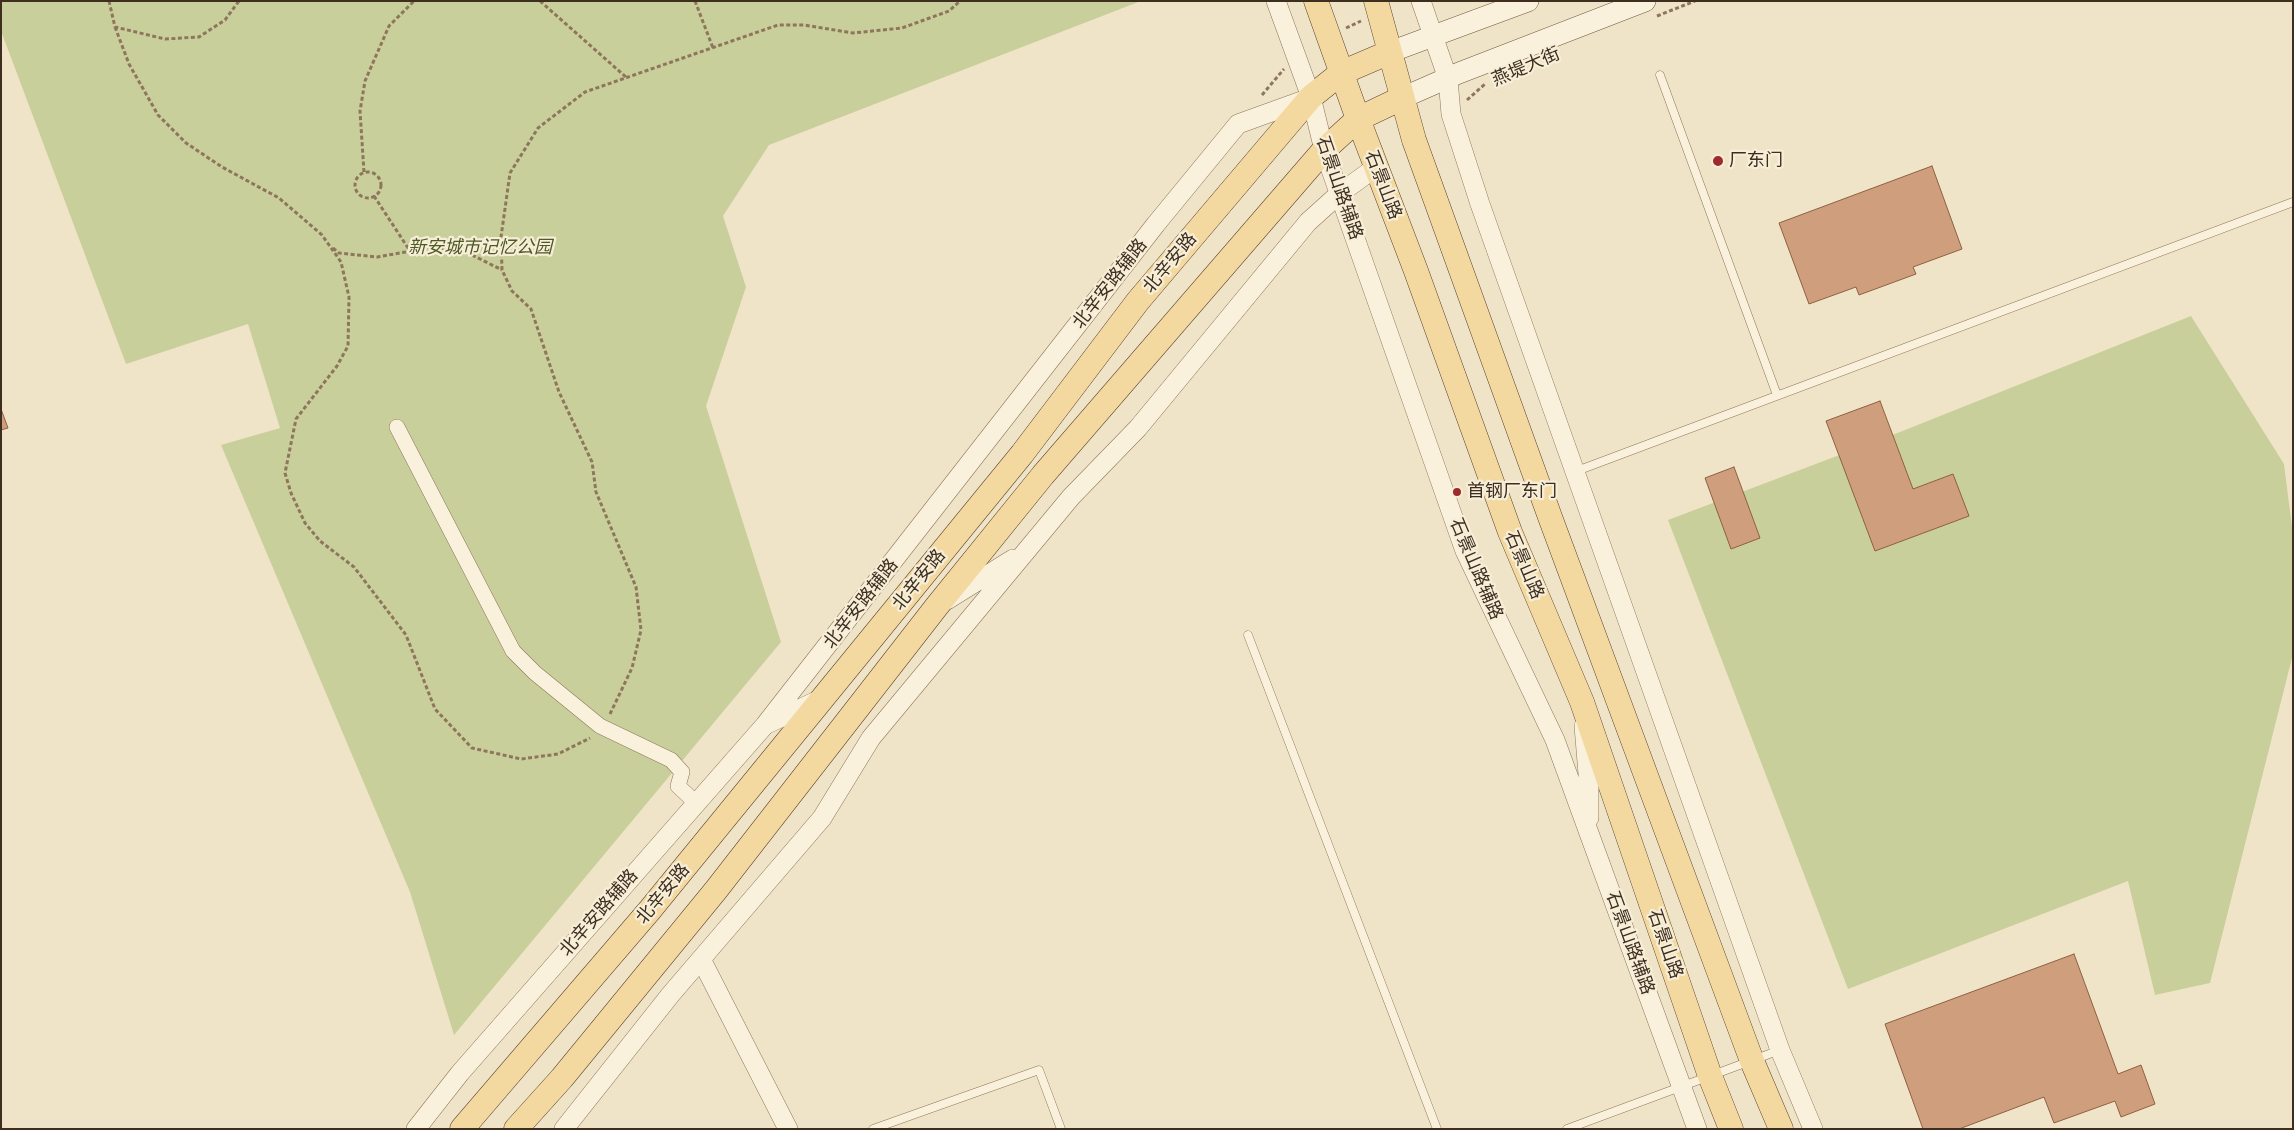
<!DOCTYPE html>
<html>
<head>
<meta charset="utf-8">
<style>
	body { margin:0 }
	#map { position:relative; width:2294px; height:1130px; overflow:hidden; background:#f0e4c8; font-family:Literata,serif }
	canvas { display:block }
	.frame { position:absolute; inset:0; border:2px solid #3d2e20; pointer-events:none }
</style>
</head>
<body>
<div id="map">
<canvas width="2294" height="1130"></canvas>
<div class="frame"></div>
</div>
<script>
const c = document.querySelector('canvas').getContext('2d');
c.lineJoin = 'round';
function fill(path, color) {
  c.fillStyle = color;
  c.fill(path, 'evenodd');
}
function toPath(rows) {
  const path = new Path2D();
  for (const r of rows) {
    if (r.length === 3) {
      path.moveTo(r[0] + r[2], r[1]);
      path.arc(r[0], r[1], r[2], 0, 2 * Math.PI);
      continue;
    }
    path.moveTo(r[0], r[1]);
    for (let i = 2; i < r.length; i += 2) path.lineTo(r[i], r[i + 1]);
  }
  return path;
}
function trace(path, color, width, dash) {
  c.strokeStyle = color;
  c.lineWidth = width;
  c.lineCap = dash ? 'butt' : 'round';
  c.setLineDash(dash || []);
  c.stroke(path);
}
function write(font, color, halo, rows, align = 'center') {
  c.font = font + ' Literata,"Noto Sans SC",serif';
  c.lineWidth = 4.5;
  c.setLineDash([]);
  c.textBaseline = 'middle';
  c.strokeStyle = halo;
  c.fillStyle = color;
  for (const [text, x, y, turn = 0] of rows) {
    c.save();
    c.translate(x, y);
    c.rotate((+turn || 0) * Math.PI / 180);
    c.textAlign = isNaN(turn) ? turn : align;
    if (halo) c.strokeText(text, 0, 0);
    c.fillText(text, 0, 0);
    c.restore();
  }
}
fill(toPath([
	[1,1,1141,1,769,145,723,216,746,287,706,406,781,642,454,1035,410,892,221,445,280,428,248,324,126,364,1,31],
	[2191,316,2284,464,2293,535,2293,654,2210,983,2155,995,2128,881,1848,989,1668,520,1900,432]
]), '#c9cf9b');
const building = toPath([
	[1932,166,1962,249,1913,267,1916,274,1859,295,1856,287,1809,304,1779,223,1932,166],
	[1880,401,1913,489,1953,474,1969,516,1875,551,1826,421,1880,401],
	[1,409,8,428,1,430,1,409],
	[1734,467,1760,538,1731,549,1705,478,1734,467],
	[2074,954,2118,1074,2141,1065,2155,1104,2121,1117,2115,1101,2054,1123,2044,1097,1959,1129,1923,1129,1885,1024,2074,954]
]);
fill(building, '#cf9f7d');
trace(building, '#8d5f41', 1);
const service = toPath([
	[1660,75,1777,395],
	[1574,472,2293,202],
	[1248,635,1437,1129],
	[873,1129,1039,1070,1061,1129],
	[1567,1129,1780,1050]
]);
const minor = toPath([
	[397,427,513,651,535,673,600,726,671,760,682,772,678,786,695,802]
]);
const tertiary = toPath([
	[1276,1,1311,97,1324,150,1465,551,1555,740,1697,1129],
	[1421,1,1448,79,1451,114,1480,204,1780,1050,1813,1129],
	[947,600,1013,559],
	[769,723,821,699],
	[1584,726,1589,786,1589,818],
	[701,959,788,1129],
	[416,1129,460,1073,765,725,1156,224,1238,124,1310,98],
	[564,1129,671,994,822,818,871,738,1071,497,1138,428,1308,222,1339,194,1376,167]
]);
const secondary = toPath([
	[1390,52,1528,1],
	[1402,98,1459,73,1645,1]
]);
const primary = toPath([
	[1316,1,1358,119,1416,271,1510,532,1582,702,1710,1076,1731,1129],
	[1376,1,1414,140,1550,517,1752,1061,1781,1129],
	[462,1129,649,911,1022,454,1138,301,1294,117,1311,97,1341,73,1390,52],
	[516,1129,562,1078,716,890,937,606,1043,475,1324,150,1358,119,1402,98]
]);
trace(service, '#8d765c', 9);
trace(minor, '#8d765c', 16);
trace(tertiary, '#8d765c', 20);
trace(secondary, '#6f573f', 22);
trace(primary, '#5b4430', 25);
trace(toPath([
	[109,1,115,27,165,39,199,37,225,20,239,1],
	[540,1,627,78],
	[695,1,713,48],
	[1657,16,1695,1],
	[115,27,129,64,158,115,186,143,222,167,279,198,322,235,341,262,349,297,348,346,337,366,296,419,285,473,291,493,305,523,320,541,354,567,406,635,435,709,472,748,521,759,558,754,590,738],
	[1346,28,1361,21],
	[1262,95,1284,69],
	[1467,100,1485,84],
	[364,172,360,111,365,81,389,26,414,1],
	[368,185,13],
	[374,196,410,251],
	[333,248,339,253,377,257,434,247,468,253,502,270],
	[610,714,632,668,641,630,636,587,596,492,592,462,559,392,531,309,512,291,502,270,501,237,510,173,538,128,585,92,778,25,804,25,853,33,902,28,949,11,960,1]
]), '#8d765c', 3, [4, 2.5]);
trace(service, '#faf1dc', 8);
trace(minor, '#faf1dc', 15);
trace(tertiary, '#faf1dc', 19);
trace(secondary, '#faf1dc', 21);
trace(primary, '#f3d9a0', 24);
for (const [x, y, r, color] of [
	[1718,161,6,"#9e2a2b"],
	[1457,492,5,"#9e2a2b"]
]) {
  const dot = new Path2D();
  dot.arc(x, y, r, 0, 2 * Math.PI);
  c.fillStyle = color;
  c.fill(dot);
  trace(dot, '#f7eed8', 2);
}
write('18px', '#3d2e20', '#f7eed8', [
	["燕堤大街",1526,67,-23],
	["石景山路",1383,185,69],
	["石景山路辅路",1339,188,71],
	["北辛安路",1170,263,-50],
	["北辛安路辅路",1110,284,-52],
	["石景山路",1524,565,67],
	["石景山路辅路",1476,569,67],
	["北辛安路",919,580,-51],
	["北辛安路辅路",861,604,-52],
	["北辛安路",663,894,-50],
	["北辛安路辅路",599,913,-49],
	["石景山路辅路",1630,943,70],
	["石景山路",1665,944,71]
]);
write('18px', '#3d2e20', '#f7eed8', [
	["厂东门",1729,161],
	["首钢厂东门",1467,492]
], 'left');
write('italic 18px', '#4d5a26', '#f7eed8', [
	["新安城市记忆公园",480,248]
]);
</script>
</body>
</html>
